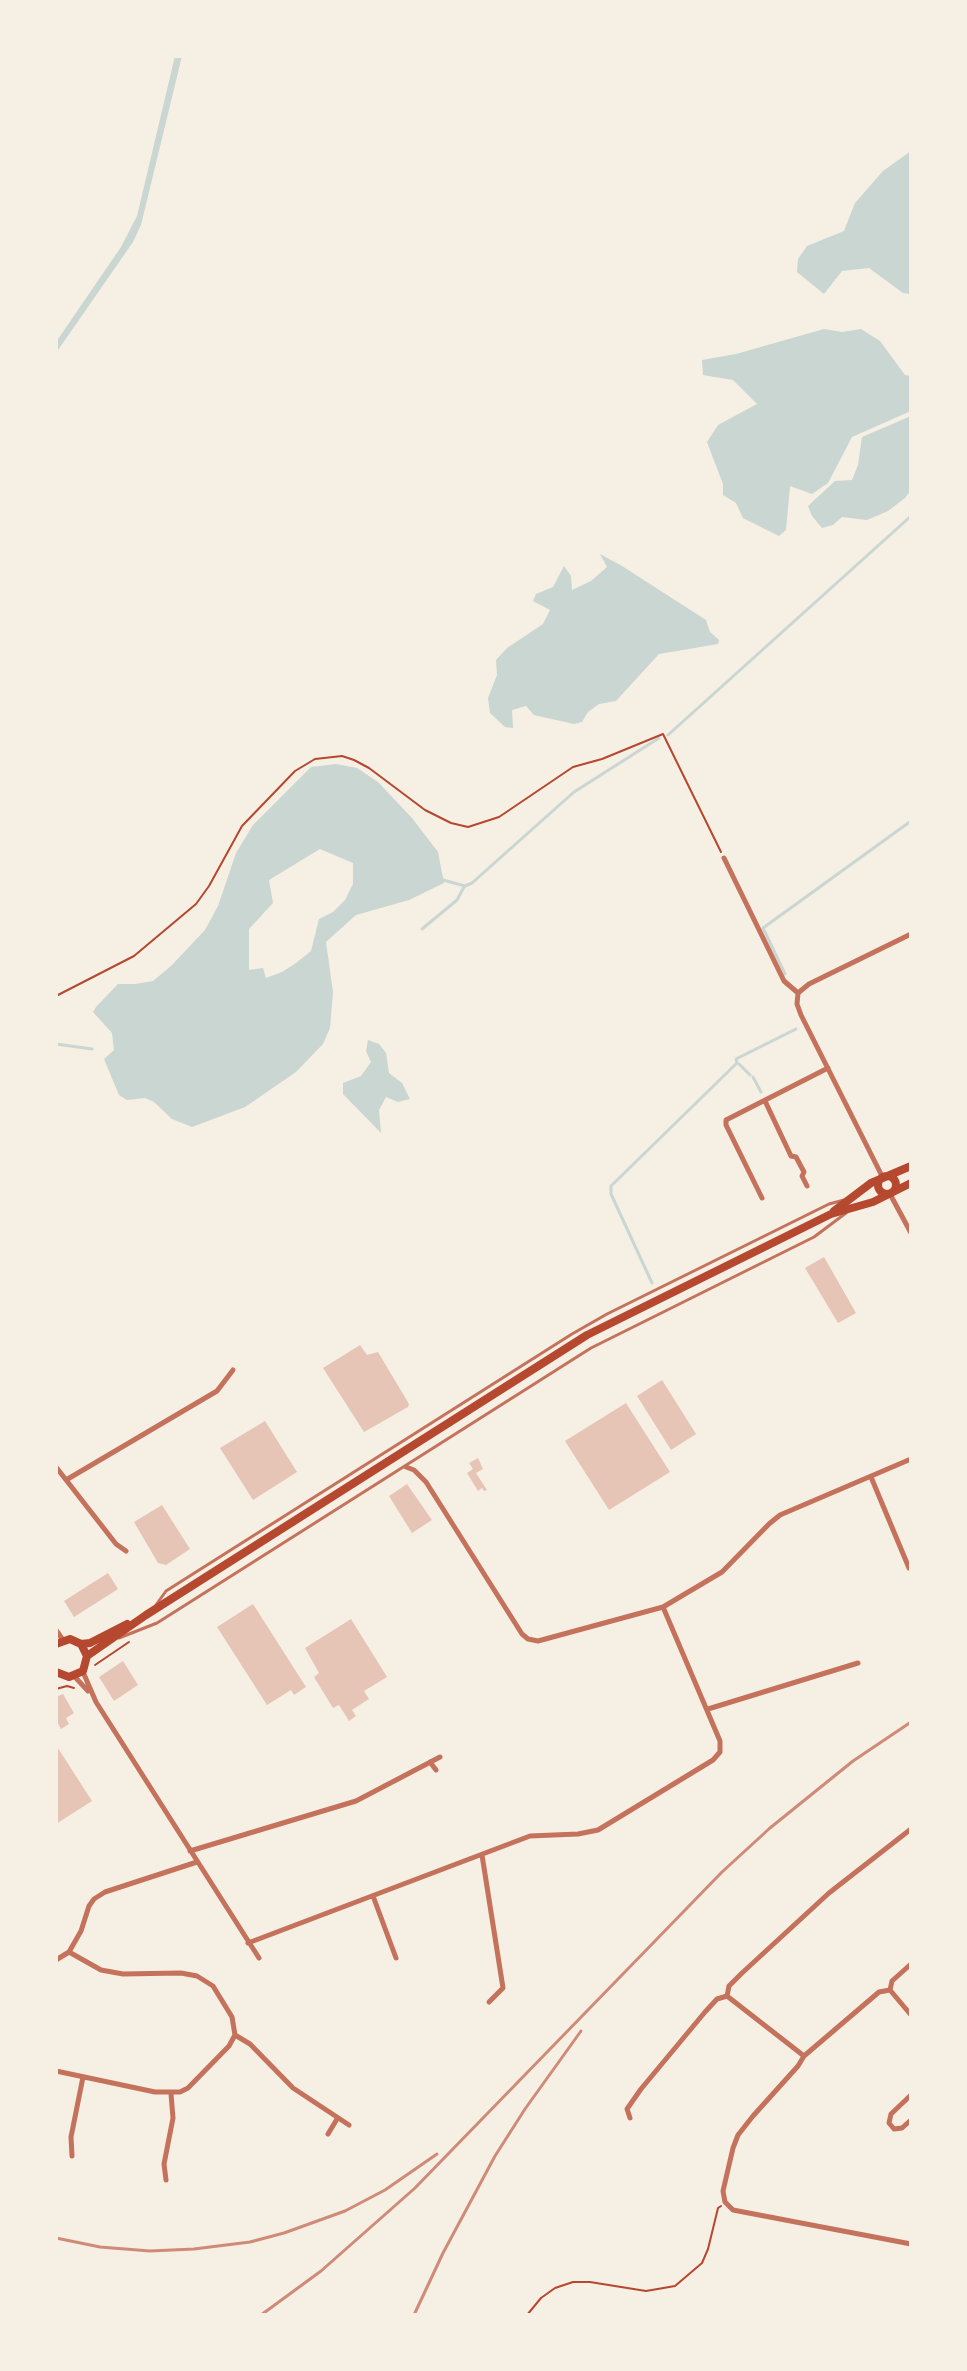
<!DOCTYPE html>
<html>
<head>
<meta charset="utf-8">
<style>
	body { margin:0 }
	#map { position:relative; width:967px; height:2371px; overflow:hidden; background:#f6efe4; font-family:"Noto Serif",serif }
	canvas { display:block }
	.frame { position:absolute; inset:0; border:58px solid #f6efe4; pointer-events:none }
</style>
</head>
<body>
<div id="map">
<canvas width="967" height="2371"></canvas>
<div class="frame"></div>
</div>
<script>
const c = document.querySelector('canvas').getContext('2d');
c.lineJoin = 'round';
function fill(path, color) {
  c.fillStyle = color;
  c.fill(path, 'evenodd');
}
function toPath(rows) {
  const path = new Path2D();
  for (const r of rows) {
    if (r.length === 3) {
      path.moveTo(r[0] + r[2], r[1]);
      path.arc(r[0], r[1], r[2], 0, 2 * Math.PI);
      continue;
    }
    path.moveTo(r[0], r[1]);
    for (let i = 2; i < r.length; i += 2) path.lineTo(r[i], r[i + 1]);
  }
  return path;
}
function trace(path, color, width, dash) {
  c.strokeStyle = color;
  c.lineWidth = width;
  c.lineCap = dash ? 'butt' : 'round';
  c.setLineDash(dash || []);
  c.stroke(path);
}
fill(toPath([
	[175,56,182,56,141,225,133,242,56,353,56,342,121,247,137,216],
	[911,151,911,294,903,293,869,268,842,271,824,294,797,272,798,259,807,246,844,231,855,203,883,171],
	[824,329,842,332,861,329,880,341,905,375,911,376,911,411,852,437,828,483,812,494,790,486,786,530,779,536,743,518,736,503,723,495,723,484,707,442,718,425,757,404,733,380,703,375,702,360,736,354],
	[911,416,911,490,905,498,888,511,867,520,842,517,833,525,822,528,812,516,808,506,835,481,852,480,858,465,862,437],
	[600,554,622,566,706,620,710,632,719,640,718,644,659,654,616,701,599,704,588,712,582,722,574,724,534,715,526,706,512,710,513,728,505,727,490,713,488,698,497,675,496,660,507,648,543,624,550,610,533,601,536,594,553,587,564,566,571,576,572,590,591,581,607,567],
	[336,764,357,768,378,782,412,818,438,852,444,883,409,900,356,915,326,942,333,992,330,1028,323,1044,296,1072,245,1107,192,1127,172,1119,154,1102,145,1098,127,1100,119,1095,104,1059,114,1050,112,1033,93,1012,96,1007,118,984,135,984,153,981,171,966,205,930,218,906,236,853,253,825,311,767],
	[320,849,353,863,353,884,345,900,333,912,319,919,311,951,296,963,282,972,266,978,263,968,249,970,249,929,273,903,269,880],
	[368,1040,379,1044,386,1053,389,1073,402,1083,410,1099,398,1102,386,1097,379,1110,381,1133,343,1094,343,1083,361,1076,371,1062,366,1051]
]), '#c9d6d2');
trace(toPath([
	[668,735,911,516],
	[443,880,465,886,472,883,574,792,659,738],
	[422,929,457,900,464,887],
	[785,974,763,928,911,821],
	[56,1044,92,1049],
	[739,1064,750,1075],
	[753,1077,761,1092],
	[652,1283,611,1194,611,1186,737,1063,736,1059,796,1029]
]), '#c9d6d2', 3);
fill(toPath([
	[824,1257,856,1313,838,1323,805,1268],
	[360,1345,367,1355,378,1352,409,1404,408,1407,364,1432,323,1368],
	[662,1380,696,1434,671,1450,637,1396],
	[626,1403,670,1472,609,1510,565,1441],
	[265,1421,297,1472,253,1500,220,1448],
	[478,1458,483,1469,476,1473,487,1490,484,1491,482,1488,478,1491,467,1473,473,1469,469,1463],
	[407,1484,432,1520,412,1533,389,1496],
	[162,1505,190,1549,166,1565,158,1563,134,1522],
	[108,1573,118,1589,74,1617,64,1601],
	[253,1604,306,1687,294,1695,291,1690,267,1705,217,1627],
	[351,1619,387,1677,364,1691,369,1699,352,1710,356,1716,349,1721,339,1705,333,1708,314,1677,319,1673,305,1648],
	[123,1661,138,1685,114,1701,99,1677],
	[63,1694,74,1713,66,1718,69,1724,61,1729,56,1720,56,1697],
	[56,1745,92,1801,56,1824]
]), '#e6c5b7');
trace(toPath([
	[56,996,134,956,196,904,209,886,242,826,295,771,315,759,342,756,354,760,369,768,425,810,451,823,468,827,499,817,573,767,602,759,663,734,721,852],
	[95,1665,129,1642],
	[56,1689,67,1686,74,1688],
	[527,2315,541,2298,555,2288,573,2282,590,2282,646,2291,675,2286,702,2263,708,2249,718,2208,721,2206]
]), '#b5482f', 2);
trace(toPath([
	[156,1605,166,1591,572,1334,607,1314,829,1204,844,1200],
	[119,1638,157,1623,591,1348,814,1237,846,1213]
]), '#c5725c', 3);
trace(toPath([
	[724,858,784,981,798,993],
	[798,993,797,1004,801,1015,883,1178],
	[798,993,809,984,911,934],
	[765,1101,791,1156,796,1157,804,1172,802,1176,807,1186],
	[890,1194,911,1233],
	[762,1198,726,1125,726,1120,828,1068],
	[56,1467,116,1544,126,1551],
	[406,1467,414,1470,426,1482,522,1634,528,1639,538,1641,663,1607,722,1572,769,1524,780,1515,911,1459],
	[871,1477,909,1568],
	[66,1480,217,1391,233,1370],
	[56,1630,63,1640],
	[83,1672,96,1702,259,1958],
	[74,1676,88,1691],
	[708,1709,858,1663],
	[430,1762,436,1770],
	[190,1851,356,1801,440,1757],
	[482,1855,503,1988,489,2002],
	[373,1896,396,1958],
	[248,1943,530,1836,578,1834,598,1830,713,1760,720,1752,720,1741,663,1607],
	[56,1960,69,1952,81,1931,89,1906,94,1899,105,1892,197,1862],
	[911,1964,892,1981,890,1990,879,1992,804,2056,798,2066,753,2116,738,2135,733,2148,723,2191,725,2202,733,2210,911,2244],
	[890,1990,911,2015],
	[727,1996,804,2056],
	[235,2035,250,2044,293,2088,349,2125],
	[56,2071,155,2092,180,2092,188,2088,229,2046,235,2035,232,2017,213,1986,197,1976,181,1973,123,1974,101,1970,69,1952],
	[911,2095,891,2114,889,2123,894,2129,902,2128,911,2120],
	[630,2118,627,2109,641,2089,705,2012,717,1999,727,1996,729,1986,742,1973,829,1893,911,1829],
	[328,2134,337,2119],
	[72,2156,71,2137,83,2077],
	[166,2180,164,2164,173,2118,171,2094]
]), '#c5725c', 5);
trace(toPath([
	[887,1185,9],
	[834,1211,871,1183,911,1166],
	[56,1644,70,1639,81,1644,90,1643,127,1624],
	[87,1656,146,1615,587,1335,831,1214,873,1202,911,1183],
	[56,1672,69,1677,83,1671,87,1656,81,1644]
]), '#b5482f', 8);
trace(toPath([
	[56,2238,100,2247,150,2251,194,2249,250,2242,284,2233,345,2211,385,2190,437,2154],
	[261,2315,321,2271,415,2188,722,1872,770,1828,853,1761,911,1722],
	[414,2315,443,2253,495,2156,525,2109,581,2031]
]), '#cf8b77', 3);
</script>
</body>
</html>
